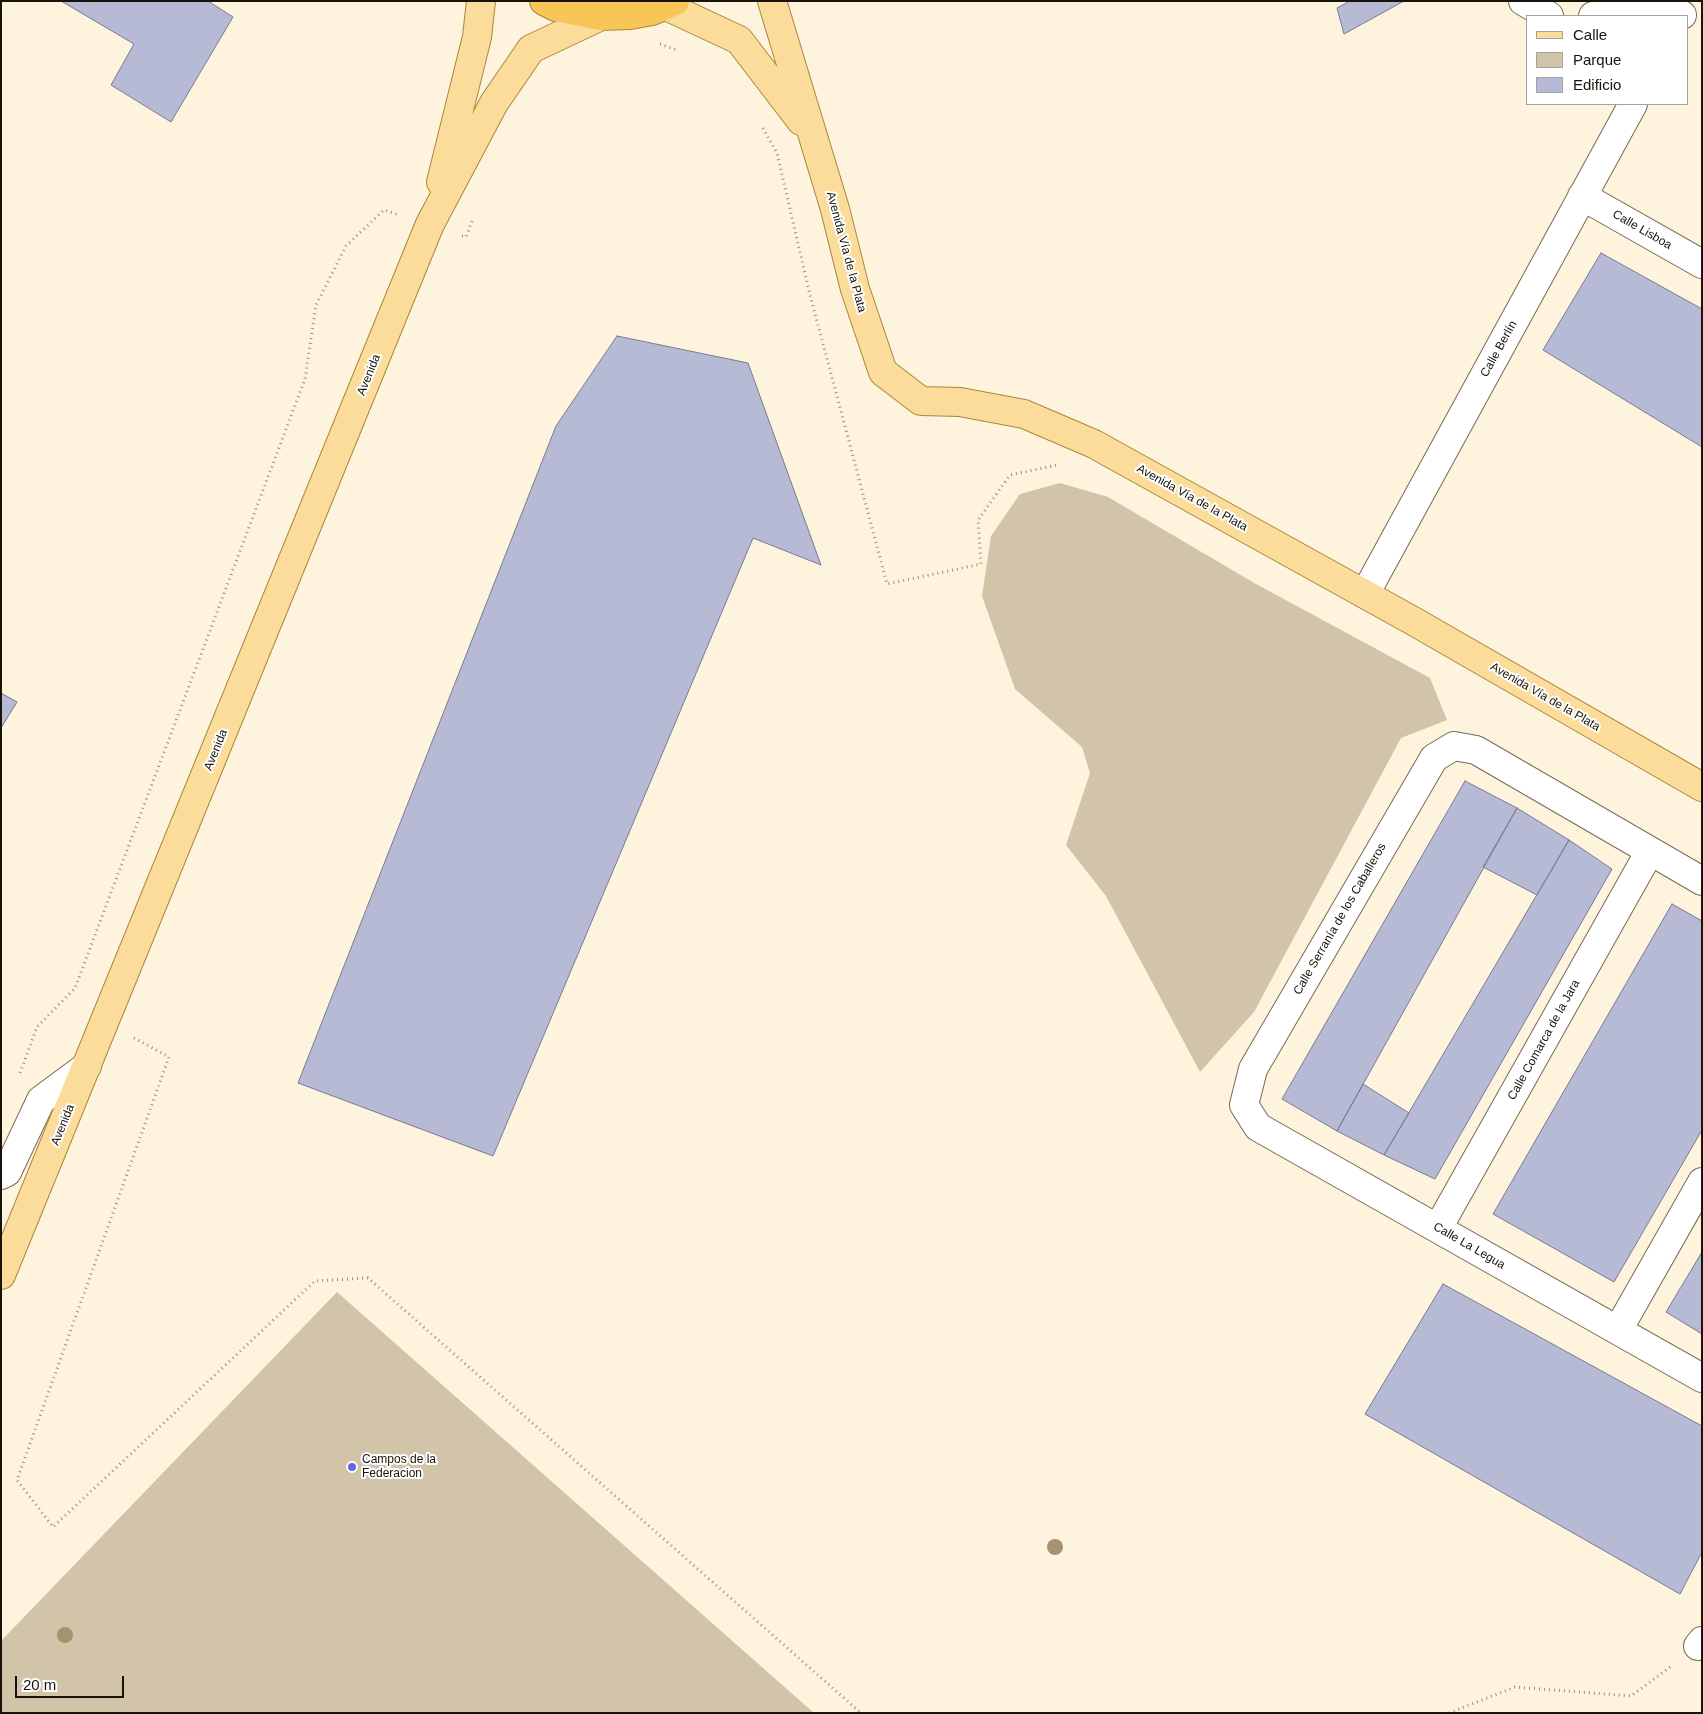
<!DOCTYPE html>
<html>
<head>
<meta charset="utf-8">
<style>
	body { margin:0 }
	#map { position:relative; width:1703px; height:1714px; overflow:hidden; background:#fef3dd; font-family:Helvetica,sans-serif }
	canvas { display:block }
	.frame { position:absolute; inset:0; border:2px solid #171309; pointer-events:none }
	.legend { position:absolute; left:1526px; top:15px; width:162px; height:90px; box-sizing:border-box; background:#fff; border:1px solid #a2a19d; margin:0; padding:6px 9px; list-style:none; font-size:15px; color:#171309 }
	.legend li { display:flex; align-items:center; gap:10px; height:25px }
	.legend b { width:25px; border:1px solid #a2a19d }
	.scale { position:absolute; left:15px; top:1676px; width:109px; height:22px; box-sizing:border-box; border:2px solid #171309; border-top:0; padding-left:6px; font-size:15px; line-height:18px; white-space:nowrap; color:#171309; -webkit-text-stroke:4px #fff; paint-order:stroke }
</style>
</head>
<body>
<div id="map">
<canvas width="1703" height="1714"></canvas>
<div class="frame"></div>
<ul class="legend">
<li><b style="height:6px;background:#fbdc9a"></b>Calle</li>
<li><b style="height:14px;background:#d2c4a9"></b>Parque</li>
<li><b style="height:14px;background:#b7bad5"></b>Edificio</li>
</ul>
<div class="scale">20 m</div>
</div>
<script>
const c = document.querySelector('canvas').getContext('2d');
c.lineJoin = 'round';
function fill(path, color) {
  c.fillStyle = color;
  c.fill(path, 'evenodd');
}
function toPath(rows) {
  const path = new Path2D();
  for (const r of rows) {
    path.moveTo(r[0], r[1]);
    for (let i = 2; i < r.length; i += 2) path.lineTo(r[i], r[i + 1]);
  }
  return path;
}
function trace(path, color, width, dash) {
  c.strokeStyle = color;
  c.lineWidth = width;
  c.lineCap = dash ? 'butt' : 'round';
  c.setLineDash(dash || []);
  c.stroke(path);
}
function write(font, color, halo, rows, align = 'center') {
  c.font = font + ' Helvetica,sans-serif';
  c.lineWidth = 4;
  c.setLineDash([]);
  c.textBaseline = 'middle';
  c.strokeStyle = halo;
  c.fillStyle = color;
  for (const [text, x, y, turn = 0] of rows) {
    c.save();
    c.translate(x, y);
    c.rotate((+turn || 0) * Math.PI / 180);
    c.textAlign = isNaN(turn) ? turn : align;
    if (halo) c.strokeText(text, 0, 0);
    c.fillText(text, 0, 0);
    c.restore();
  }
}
fill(toPath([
	[1060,483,1108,497,1256,584,1430,678,1447,720,1401,738,1254,1012,1200,1072,1106,896,1066,845,1090,773,1082,747,1015,689,982,596,991,536,1020,494],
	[337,1292,814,1713,1,1713,1,1641]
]), '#d2c4a9');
const building = toPath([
	[61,1,208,1,233,17,171,122,111,85,134,44,61,1],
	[1350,1,1404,1,1344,34,1337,8,1350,1],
	[1601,253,1702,309,1702,447,1543,350,1601,253],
	[617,336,748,363,821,565,753,538,493,1156,298,1083,556,426,617,336],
	[1,693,17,702,1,728,1,693],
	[1465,781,1517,808,1337,1131,1282,1099,1465,781],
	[1517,808,1569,840,1537,895,1483,867,1517,808],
	[1569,840,1612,869,1435,1179,1384,1155,1569,840],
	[1672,904,1702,921,1702,1130,1614,1282,1493,1214,1672,904],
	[1363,1084,1409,1113,1384,1155,1337,1131,1363,1084],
	[1702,1252,1702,1334,1666,1312,1702,1252],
	[1443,1284,1702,1426,1702,1552,1680,1594,1365,1414,1443,1284]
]);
fill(building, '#b7bad5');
trace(building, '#787a94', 1);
const minor = toPath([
	[1523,1,1549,16],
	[1651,1,1682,15],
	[1593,16,1648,1],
	[1582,196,1702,264],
	[1365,594,1633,104],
	[1702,881,1476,750,1454,746,1434,758,1253,1069,1244,1105,1258,1127,1702,1378],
	[1,1175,7,1172,41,1100,87,1066],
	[1438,1228,1650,851],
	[1618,1330,1702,1182],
	[1698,1646,1702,1641]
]);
const major = toPath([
	[772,1,835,209,855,289,883,372,921,401,960,402,1024,414,1094,444,1415,622,1702,787],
	[666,6,739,40,801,121],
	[441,182,477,37,481,1],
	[1,1275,430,224,494,103,531,49,601,16]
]);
const highway = toPath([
	[544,1,556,7,601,16,630,15,652,11,675,1]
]);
trace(minor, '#776b53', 30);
trace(major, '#a9873c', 30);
trace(highway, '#a9873c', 30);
trace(toPath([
	[660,44,677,50],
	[763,128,777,153,809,291,887,584,981,564,978,520,1010,475,1057,465],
	[462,236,466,237,472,221],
	[134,1038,169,1057,17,1480,53,1527,315,1281,368,1278,861,1713],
	[20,1073,37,1027,75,988,305,379,316,305,346,246,384,210,399,215],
	[1449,1713,1515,1687,1631,1696,1673,1665]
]), '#98907f', 3, [1, 4]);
trace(minor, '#fff', 28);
trace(major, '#fbdc9a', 28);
trace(highway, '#f8c557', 28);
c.fillStyle = '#a4936e';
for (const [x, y] of [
	[1055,1547],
	[65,1635]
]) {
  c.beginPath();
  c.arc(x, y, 8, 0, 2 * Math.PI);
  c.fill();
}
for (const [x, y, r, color] of [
	[352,1467,5,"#6865de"]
]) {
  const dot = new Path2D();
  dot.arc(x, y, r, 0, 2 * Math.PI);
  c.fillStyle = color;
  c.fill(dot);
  trace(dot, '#fff', 2);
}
write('12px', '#171309', '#fff', [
	["Calle Lisboa",1642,230,30],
	["Avenida Vía de la Plata",846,252,75],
	["Calle Berlín",1499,349,-61],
	["Avenida",369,375,-68],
	["Avenida Vía de la Plata",1192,498,29],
	["Avenida Vía de la Plata",1545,697,30],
	["Avenida",216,750,-68],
	["Calle Serranía de los Caballeros",1340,919,-60],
	["Calle Comarca de la Jara",1544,1040,-61],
	["Avenida",63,1125,-68],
	["Calle La Legua",1469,1246,30]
]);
write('12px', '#171309', '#fff', [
	["Campos de la",362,1460],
	["Federacion",362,1474]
], 'left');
</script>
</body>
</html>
